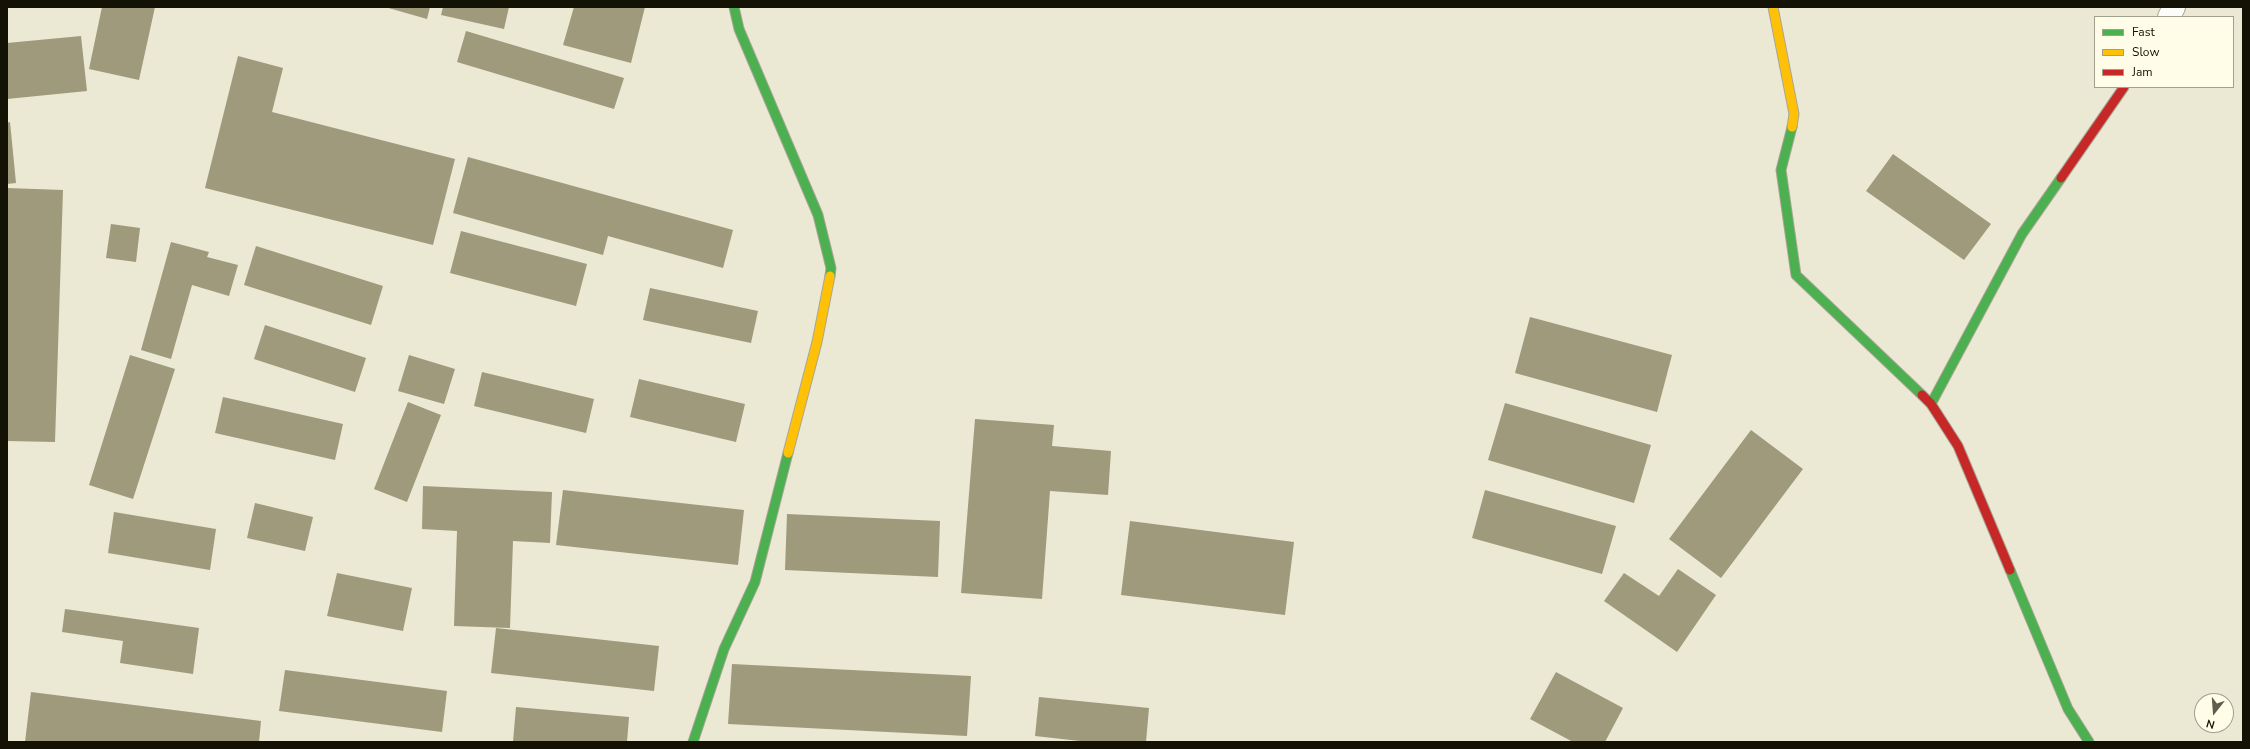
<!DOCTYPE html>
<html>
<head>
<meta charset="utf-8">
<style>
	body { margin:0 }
	#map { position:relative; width:2250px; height:749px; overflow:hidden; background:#ebe8d4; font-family:"Nunito Sans",sans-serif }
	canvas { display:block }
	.frame { position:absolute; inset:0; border:8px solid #131205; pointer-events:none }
	.legend { position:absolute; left:2094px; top:16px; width:140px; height:72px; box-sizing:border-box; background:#fffde7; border:1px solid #a19f8d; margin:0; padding:5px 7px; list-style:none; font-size:12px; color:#131205 }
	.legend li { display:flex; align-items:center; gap:8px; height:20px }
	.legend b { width:20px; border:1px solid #a19f8d }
	.north { position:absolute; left:2194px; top:693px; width:40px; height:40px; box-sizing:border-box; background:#fffde7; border:1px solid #a19f8d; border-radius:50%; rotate:197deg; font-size:11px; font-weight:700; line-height:16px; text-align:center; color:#131205 }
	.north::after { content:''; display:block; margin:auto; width:14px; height:18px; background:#5f5d4d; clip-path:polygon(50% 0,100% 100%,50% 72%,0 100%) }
</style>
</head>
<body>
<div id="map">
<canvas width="2250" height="749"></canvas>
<div class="frame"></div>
<ul class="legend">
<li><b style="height:5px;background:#4caf50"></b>Fast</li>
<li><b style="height:5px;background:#ffc107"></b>Slow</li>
<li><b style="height:5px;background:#c62828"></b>Jam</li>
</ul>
<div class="north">N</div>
</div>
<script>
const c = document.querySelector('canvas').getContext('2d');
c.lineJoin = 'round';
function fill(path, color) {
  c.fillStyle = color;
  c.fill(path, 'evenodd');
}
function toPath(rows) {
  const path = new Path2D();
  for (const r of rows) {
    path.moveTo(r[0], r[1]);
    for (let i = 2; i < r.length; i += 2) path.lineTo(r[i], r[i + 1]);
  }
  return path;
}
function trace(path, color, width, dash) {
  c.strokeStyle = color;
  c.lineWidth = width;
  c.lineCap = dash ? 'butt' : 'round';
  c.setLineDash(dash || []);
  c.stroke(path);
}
fill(toPath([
	[102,7,155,7,139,80,89,69],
	[385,7,430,7,427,19],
	[443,7,509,7,504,29,441,15],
	[574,7,645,7,631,63,563,45],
	[466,31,624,78,614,109,457,62],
	[81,36,87,91,7,99,7,43],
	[238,56,283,68,272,112,455,159,433,245,205,188],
	[10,122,16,183,7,184,7,123],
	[1893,154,1991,224,1964,260,1866,191],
	[468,157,733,230,723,268,608,236,603,255,453,213],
	[7,188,63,190,55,442,7,441],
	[111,224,140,228,136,262,106,258],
	[461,231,587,264,576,306,450,273],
	[171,242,209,252,207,257,238,265,229,296,192,285,171,359,141,350],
	[256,246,383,286,371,325,244,285],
	[650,288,758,311,751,343,643,320],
	[1530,317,1672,355,1657,412,1515,373],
	[265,325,366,358,355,392,254,359],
	[130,355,175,369,133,499,89,485],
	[409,355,455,369,444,404,398,391],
	[482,372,594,399,586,433,474,406],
	[639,379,745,404,736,442,630,417],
	[223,397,343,424,335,460,215,433],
	[408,402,441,415,407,502,374,489],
	[1505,403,1651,445,1634,503,1488,460],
	[975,419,1054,425,1052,446,1111,451,1108,495,1050,491,1042,599,961,593],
	[1751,430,1803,469,1721,578,1669,539],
	[423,486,552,492,550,543,513,541,510,628,454,626,457,531,422,529],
	[563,490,744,510,738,565,556,545],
	[1485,490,1616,526,1602,574,1472,538],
	[255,503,313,517,305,551,247,538],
	[114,512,216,529,210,570,108,553],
	[787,514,940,521,938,577,785,570],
	[1130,521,1294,542,1285,615,1121,595],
	[1678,569,1716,595,1677,652,1604,601,1624,573,1659,596],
	[337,573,412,588,403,631,327,616],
	[65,609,199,628,193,674,120,663,123,641,62,632],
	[496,628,659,646,654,691,491,673],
	[732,664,971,676,967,736,728,724],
	[285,670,447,691,442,732,279,711],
	[1556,672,1623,708,1605,742,1573,742,1530,719],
	[31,692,261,721,259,742,25,742],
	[1039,697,1149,708,1146,742,1089,742,1035,736],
	[516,707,629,717,627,742,513,742]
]), '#9e9a7b');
const street = toPath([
	[2169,17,2174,7]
]);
const fast = toPath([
	[734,7,739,29,818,215,831,268,830,276],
	[1792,127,1781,170,1796,275,1922,395],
	[1931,404,2022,234,2061,178],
	[2010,570,2068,709,2089,742],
	[693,742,724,649,755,582,788,453]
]);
const slow = toPath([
	[1773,7,1794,114,1792,127],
	[788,453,817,342,830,276]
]);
const jam = toPath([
	[2061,178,2124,87],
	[1922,395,1931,404,1958,446,2010,570]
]);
trace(street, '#a8a696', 24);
trace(fast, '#a8a696', 11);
trace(slow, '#a8a696', 11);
trace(jam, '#a8a696', 11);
trace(street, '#fcfcf9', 22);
trace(fast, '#4caf50', 9);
trace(slow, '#ffc107', 9);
trace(jam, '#c62828', 9);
</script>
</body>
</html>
